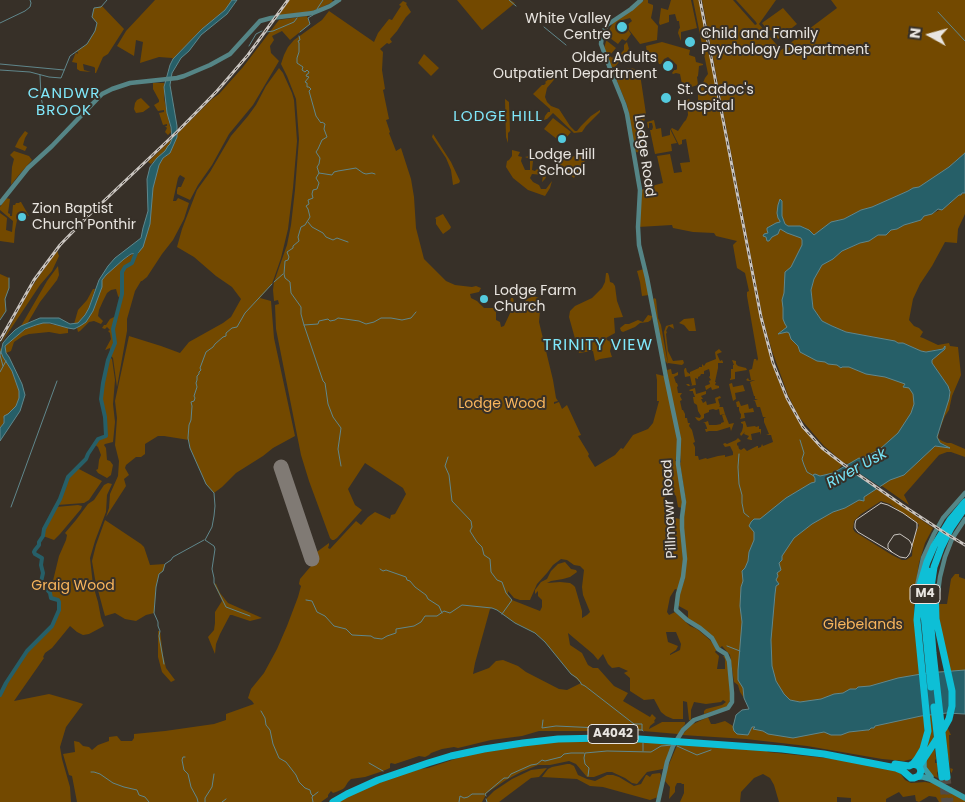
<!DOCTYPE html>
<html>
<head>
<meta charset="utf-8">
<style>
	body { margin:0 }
	#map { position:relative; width:965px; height:802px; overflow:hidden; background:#373028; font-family:Poppins,sans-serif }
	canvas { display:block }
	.north { position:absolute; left:905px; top:10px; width:50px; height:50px; -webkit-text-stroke:4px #373028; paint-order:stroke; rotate:277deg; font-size:14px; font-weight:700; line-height:20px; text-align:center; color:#e9e5e0 }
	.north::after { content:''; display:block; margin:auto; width:18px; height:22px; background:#e9e5e0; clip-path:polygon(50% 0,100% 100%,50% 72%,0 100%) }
</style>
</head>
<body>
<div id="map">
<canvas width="965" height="802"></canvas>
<div class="north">N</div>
</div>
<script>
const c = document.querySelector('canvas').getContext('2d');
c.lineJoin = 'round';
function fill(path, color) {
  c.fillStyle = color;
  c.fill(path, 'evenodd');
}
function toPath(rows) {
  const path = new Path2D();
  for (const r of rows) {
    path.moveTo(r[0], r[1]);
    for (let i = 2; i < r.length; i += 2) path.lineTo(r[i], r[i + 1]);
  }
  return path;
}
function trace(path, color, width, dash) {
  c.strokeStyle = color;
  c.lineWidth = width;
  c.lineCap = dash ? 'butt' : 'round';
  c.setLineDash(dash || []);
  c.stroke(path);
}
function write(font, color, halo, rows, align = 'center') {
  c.font = font + ' Poppins,sans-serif';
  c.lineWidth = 4;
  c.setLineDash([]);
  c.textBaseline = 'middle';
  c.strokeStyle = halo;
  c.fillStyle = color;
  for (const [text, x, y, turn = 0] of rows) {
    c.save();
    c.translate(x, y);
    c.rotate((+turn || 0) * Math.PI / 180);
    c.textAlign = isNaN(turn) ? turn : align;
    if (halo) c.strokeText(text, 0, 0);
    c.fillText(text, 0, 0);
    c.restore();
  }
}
fill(toPath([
	[155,0,232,0,225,10,202,29,173,59,172,58,159,57,140,63,143,42,136,40,134,56,117,46,126,31],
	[289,0,332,0,333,2,313,11,278,16],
	[457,0,510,0,515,3,482,30],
	[644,0,648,0,648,3,653,5,653,8,651,18,658,26,657,40,640,44,626,26,632,21,630,18,619,21,618,23,623,30,625,29,624,27,626,26,631,34,626,41,622,39,618,44,610,38,607,41,616,48,610,55,612,58,619,51,621,53,624,50,624,45,627,42,629,49,615,67,612,67,610,65,604,48,610,28,613,23],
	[671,0,691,0,697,28,681,32,681,41,678,33,679,29,680,28,679,21,677,21,675,14,669,15,669,22,660,25,659,23,661,8,668,10],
	[693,0,699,0,701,10,758,308,772,362,777,377,790,407,798,420,808,434,822,448,834,457,835,459,843,464,837,471,849,464,844,463,824,446,799,417,788,395,772,351,762,315,702,0,733,0,755,25,757,24,756,22,736,0,776,0,759,24,781,50,837,8,831,0,965,0,965,153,949,167,919,187,913,188,908,191,872,207,861,210,844,219,839,220,825,227,814,235,805,228,800,226,788,226,785,224,782,216,780,200,783,224,807,235,790,302,919,382,914,432,787,510,749,701,906,708,965,714,947,713,932,715,934,739,926,751,925,723,924,737,918,755,912,759,904,761,882,759,807,746,746,739,682,735,691,725,708,717,711,724,715,724,725,721,733,726,736,715,742,710,749,709,746,701,740,692,738,685,734,682,730,655,722,646,720,648,713,638,688,620,688,611,677,605,679,595,685,578,683,535,684,514,686,502,680,463,681,462,680,454,667,370,671,369,672,374,674,374,678,372,678,375,674,377,676,383,677,383,678,386,677,387,678,393,682,393,680,396,682,400,680,401,682,410,683,410,685,414,685,418,687,418,688,423,690,423,689,426,692,430,695,442,693,443,695,447,695,456,698,456,699,460,706,458,707,459,718,456,725,455,725,457,733,455,733,452,730,446,725,447,723,444,725,443,727,444,736,440,738,438,741,441,737,443,737,446,738,445,739,449,741,450,744,448,747,451,757,446,758,446,758,448,761,447,762,444,763,446,773,442,771,435,766,435,769,434,764,422,764,418,766,417,763,417,760,407,757,407,755,401,753,401,758,399,755,399,755,396,754,396,750,382,755,380,748,381,746,380,748,378,749,380,751,380,749,370,752,369,754,359,756,359,757,361,758,359,747,296,747,292,749,291,745,273,737,268,733,245,737,241,716,236,714,233,693,232,673,228,672,225,638,227,640,190,646,189,648,187,663,183,657,156,670,154,674,173,682,172,680,163,690,162,686,139,682,140,682,144,679,145,671,129,672,128,678,131,684,122,686,120,688,115,687,100,689,99,691,102,698,101,698,95,705,78,708,74],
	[403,1,407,3,406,4,411,12,406,17,397,31,390,39,392,42,389,44,387,43,380,49,383,52,382,70,385,89,383,90,389,119,386,120,390,132,389,133,396,151,401,148,411,179,414,197,416,228,424,259,446,281,455,285,472,287,476,286,481,288,479,292,470,294,471,298,477,301,484,308,496,308,496,320,500,322,501,327,504,326,512,309,509,306,511,298,513,298,514,302,518,308,527,299,534,296,541,299,539,322,553,380,556,398,558,401,554,402,554,404,559,402,562,409,567,405,581,435,578,436,589,454,588,456,595,467,615,455,621,448,623,449,633,435,648,429,653,423,659,401,657,401,657,380,656,374,664,376,677,433,678,455,675,461,677,461,683,502,682,508,678,507,676,496,670,490,669,487,663,488,666,504,675,518,680,519,683,560,682,579,678,590,675,589,670,597,667,612,669,615,675,612,690,626,697,629,710,640,717,649,715,652,719,656,717,669,725,669,725,659,723,656,724,656,727,658,731,698,727,707,704,714,704,711,706,709,722,705,726,702,723,700,721,702,706,704,694,702,691,710,691,720,689,720,687,702,683,701,683,719,673,719,666,716,661,712,654,699,644,700,630,691,630,678,624,673,628,671,619,667,612,668,608,664,603,654,598,660,593,654,568,633,570,645,582,653,588,665,593,668,598,668,614,686,628,693,623,701,650,717,652,714,656,718,654,721,655,722,650,726,649,729,662,722,685,722,685,724,678,734,643,731,539,731,522,736,491,740,458,748,454,747,442,749,431,753,429,755,425,757,419,756,395,764,391,763,390,764,390,768,383,771,365,777,351,779,348,782,345,787,343,789,336,792,333,793,331,791,328,795,328,797,321,802,77,802,72,776,69,775,63,754,75,752,74,741,79,742,83,746,89,747,92,750,98,745,109,741,109,737,117,736,121,741,132,741,134,738,134,734,165,731,214,724,226,720,226,714,254,704,252,701,248,698,251,689,264,673,277,649,287,626,298,597,301,586,299,584,300,579,311,566,278,465,284,464,297,507,314,554,329,543,329,545,328,548,330,549,356,521,361,525,368,517,375,512,390,519,391,515,395,514,406,494,403,488,365,463,348,489,355,505,362,510,337,538,334,540,332,540,330,538,309,481,301,455,276,329,275,305,279,304,278,300,274,301,273,290,274,282,287,245,291,225,295,190,299,139,296,99,287,76,281,64,284,55,288,47,294,40,322,20,329,11,374,42,378,33,389,19,392,20,399,9,401,6,399,5],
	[561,559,567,560,574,565,580,566,584,570,582,587,583,595,590,612,587,615,582,618,582,611,575,587,573,585,570,583,560,582,547,583,551,581,563,579,570,577,577,572,576,570,571,569,565,562,558,564,551,571,547,579,541,582,535,590,535,594,538,591,538,596,542,600,542,607,540,611,512,600,508,594,508,591,514,598,520,600,530,600,537,584,547,573,553,565],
	[492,608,497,610,515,623,535,633,545,642,571,674,581,683,567,690,559,689,526,672,518,666,503,660,496,661,489,668,473,674,475,663,490,609],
	[666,632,676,632,681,644,680,650,670,655,670,654,676,650,678,646,668,642],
	[102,6,124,29,108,54,103,57,96,73,95,73,95,68,94,67,83,64,84,70,91,72,80,71,77,69,77,63,72,62,76,52,77,54,78,53,77,51,87,44,95,31,97,23,92,17,94,8],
	[783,8,797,24,778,39,771,30,768,31,762,23],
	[307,16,310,24,290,40,282,31,272,36,274,40,270,46,271,53,279,61,253,105,229,134,212,165,198,185,190,200,177,194,177,190,178,187,181,187,185,178,180,175,178,178,173,201,176,201,178,198,189,203,184,219,173,240,162,254,147,277,142,281,141,281,135,291,127,319,127,331,117,387,113,358,110,355,110,348,105,350,111,339,110,333,108,331,110,330,107,327,105,329,102,328,104,325,106,325,110,319,116,316,118,312,120,299,118,296,116,289,111,290,107,293,103,301,99,310,98,316,103,321,101,324,94,321,89,322,80,331,78,332,77,328,86,322,93,311,102,287,102,280,106,275,124,259,135,253,148,230,150,224,153,188,159,165,163,158,170,153,177,134,212,99,219,94,243,67,279,20],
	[662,42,690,50,689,55,695,57,696,62,703,64,703,65,699,66,698,76,697,77,698,85,684,89,682,84,680,74,676,73,673,74,672,73,674,70,676,70,677,69,677,65,668,57,664,59,661,64,659,64,657,58,648,60,646,46],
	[424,54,439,68,431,76,418,63],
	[279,68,283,73,292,93,294,100,297,141,293,188,288,229,281,258,272,284,260,298,271,301,274,338,295,436,273,448,263,456,236,473,222,487,214,493,206,484,190,448,189,440,164,436,158,436,145,444,145,454,141,457,136,457,126,465,125,468,129,475,124,479,126,486,106,517,109,508,110,494,118,476,119,461,115,445,117,418,115,401,129,336,161,346,180,353,189,342,223,323,231,317,241,299,232,287,216,276,194,257,177,247,182,229,197,190,210,172,231,136,248,116,256,105,266,86],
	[630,68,632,68,638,71,640,74,646,114,644,122,646,134,641,136,645,154,636,152,635,150,627,105,616,79,619,78,618,76,622,75,620,71],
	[555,74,558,75,547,88,545,97,547,102,551,106,559,109,570,126,575,131,577,131,581,126,591,116,600,110,600,112,586,126,582,132,574,133,553,113,547,119,544,120,545,116,548,112,550,112,550,109,533,94,542,85,544,85,546,83,545,82,549,79,549,77],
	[153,83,164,83,164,98,171,132,168,135,165,132,167,128,165,126,167,126,167,124,163,125,159,113,164,112,164,110,158,111,154,105,159,102,159,100,153,89],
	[141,98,150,107,143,112,136,113,134,109,135,103,137,100],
	[505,99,509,102,510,131,508,133,508,143,506,137],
	[553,118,571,132,562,143,544,129],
	[654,120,656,129,661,128,662,137,670,135,670,129,677,143,671,144,672,151,655,154,650,130,652,130,653,127,652,123,649,123,649,128,648,128,647,122],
	[25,131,28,133,25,138,23,145,27,147,25,151,15,147,19,139],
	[433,134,451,162,460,181,459,183,453,185,451,170,446,158,432,137],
	[172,139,170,144,168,146,165,151,151,164,148,162],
	[512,150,520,152,518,156,522,157,521,161,525,170,530,170,530,159,525,157,529,156,532,158,533,161,532,170,535,171,537,169,541,170,546,177,545,179,542,182,543,175,532,174,530,178,533,182,539,185,541,189,546,189,552,181,550,188,545,196,528,190,513,178,506,167,507,161,509,160,512,156],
	[14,151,29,156,32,160,18,176,11,185,12,167,14,159,10,155],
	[583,152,588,156,574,178,558,166,562,157,566,158,579,155],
	[965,193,965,214,958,229,957,243,945,242,932,266,920,284,913,299,909,320,914,326,919,328,923,332,920,337,923,338,938,345,949,343,950,346,958,347,961,375,952,396,949,410,945,416,939,431,938,438,942,441,947,443,951,443,965,449,965,457,951,452,947,452,939,455,904,495,909,505,882,486,876,489,886,495,933,528,925,543,919,563,914,597,914,612,921,674,950,670,939,622,939,604,947,604,951,579,955,574,959,574,959,577,965,579,965,681,801,716,763,677,778,538,914,454,938,444,946,445,940,443,938,440,937,437,949,399,950,391,948,386,932,363,932,360,945,349,939,349,926,352,921,351,903,343,898,343,874,337,846,332,832,326,822,321,813,308,811,290,814,279,822,265,833,259,842,251,879,235,886,235,891,230,897,229,904,225,921,220,924,216,932,214,947,206,959,195],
	[881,501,890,504,898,510,915,521,919,525,913,541,912,556,906,560,902,560,892,555,855,532,853,529,854,521,861,514],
	[6,198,10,199,8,213,10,214,10,216,12,216,13,205,15,205,16,203,19,203,20,202,21,202,29,216,18,215,15,230,14,243,0,241,0,213,7,218,6,230,12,232,13,221,0,210,0,207],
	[443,214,451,227,450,229,443,234,436,224,436,219,435,218],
	[57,250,59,256,52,271,40,285,0,345,29,291],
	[58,266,59,275,57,280,40,302,27,324,21,326,47,281],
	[644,269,649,295,642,296,640,282,637,271],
	[606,273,608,273,609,276,610,282,613,283,615,286,617,301,623,317,614,318,615,333,606,338,607,340,609,341,610,339,612,340,612,343,610,351,612,357,600,359,595,361,593,351,579,353,569,317,570,311,575,306,592,298,602,288,605,282],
	[0,274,9,278,9,288,5,299,6,311,0,320],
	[93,289,95,289,89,308,82,319,78,323,74,324,78,310,87,300],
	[654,298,656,299,658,318,661,325,668,364,665,361,653,300],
	[648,315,652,316,651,320,648,322,640,323,635,327,623,332,621,331,620,328,625,324,629,324,638,320,643,322],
	[694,318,696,331,689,331,684,325,679,323,684,319],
	[43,323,56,325,68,328,68,333,60,334,49,332,29,334,23,336,14,342,11,351,6,353,5,346,16,336,26,329],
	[673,324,674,329,669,326,668,327,666,331,667,332,666,334,668,351,673,361,683,360,684,363,682,365,668,363,664,332,666,326],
	[1,348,1,352,3,357,12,371,19,391,19,398,16,406,3,419,4,423,0,428,0,349],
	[719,349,722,352,717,354,720,361,722,360,723,362,723,363,718,363,718,368,715,382,716,382,715,385,719,386,719,388,712,390,711,387,706,390,705,386,710,384,709,381,711,380,709,377,710,376,710,373,709,369,704,371,704,374,701,374,700,376,698,377,698,379,695,378,696,385,688,386,686,384,689,384,690,386,692,385,690,376,685,377,684,370,685,368,686,368,687,372,690,374,690,372,699,368,699,367,702,367,702,364,704,366,706,363,716,359,715,352],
	[109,356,112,359,115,380,113,404,115,422,113,442,105,444,104,445,106,448,107,460,110,461,113,465,111,475,107,478,98,473,96,470,98,469,99,460,101,455,98,447,94,444,98,439,106,436,105,417,101,399,103,383,106,367],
	[732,360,736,361,736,364,738,366,746,368,747,370,735,372,735,379,730,380,730,379,731,378,731,369,733,369,733,365,734,365],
	[732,383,733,387,743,385,745,391,735,393,736,399,733,401,729,384],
	[695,388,696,394,706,391,706,394,701,396,703,399,701,399,703,403,706,401,707,405,716,403,715,398,720,396,721,398,718,399,720,406,719,407,723,407,725,414,720,415,719,409,716,410,713,409,709,410,709,412,704,414,704,418,699,421,697,420,695,417,700,418,701,416,698,411,697,405,694,403,693,397,695,397,693,392,693,391,690,391,689,390],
	[739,401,741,406,748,404,749,409,753,408,754,412,744,413,745,418,740,419,741,417,741,414,740,413,739,410,739,407,737,407,736,402],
	[725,414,729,424,734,423,731,431,730,427,717,431,709,431,706,432,705,429,707,429,707,428,705,423,703,423,708,421,709,425,716,425,721,424,721,423,724,422,722,415],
	[745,421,747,427,755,426,756,427,759,426,759,429,761,429,761,435,760,432,751,434,752,440,751,440,747,439,749,436,744,434,745,432,741,436,740,434,742,431,743,427,743,424,741,423,741,422],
	[77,468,102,481,93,494,89,500,84,503,57,505,68,477],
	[108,483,112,484,107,495,106,512,95,541,90,558,93,585,98,602,101,618,104,626,89,634,83,635,77,632,70,626,52,648,45,653,43,657,44,658,14,701,49,694,77,702,83,704,66,727,60,747,62,759,70,787,71,802,0,802,0,695,6,683,27,651,52,626,57,614,59,602,58,600,51,598,50,593,59,556,66,540,67,535,65,533,76,520,88,504,94,500,104,485],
	[78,505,82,506,81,509,60,534,54,540,43,536,44,529,56,507],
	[105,520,141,544,144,547,150,565,165,564,163,571,159,574,156,587,154,613,146,615,136,621,125,619,115,613,105,616,103,609,95,579,92,561,96,545],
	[214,583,216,584,220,593,228,603,262,618,250,621,232,615,230,615,220,634,216,644,215,654,208,637,214,630,215,623,215,612,222,601],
	[158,631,160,631,163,655,166,668,175,680,171,682,162,672,158,657],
	[947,727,951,735,949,735,950,768,953,769,952,772,951,773,944,732],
	[579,740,673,743,663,769,647,772,637,784,632,783,625,778,612,772,607,772,594,777,587,777,576,764,569,761,550,765,538,765,521,772,506,780,491,790,487,793,482,802,337,802,350,795,410,770,428,768,455,759,482,752,503,747],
	[678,743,766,750,768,752,835,759,891,769,900,773,905,780,911,783,925,782,936,784,965,800,965,802,939,802,936,797,929,796,919,802,916,801,915,795,903,797,899,792,886,799,886,802,851,802,851,798,837,797,837,802,779,802,774,785,770,778,763,774,754,778,741,792,740,802,680,802,684,793,684,784,682,784,681,783,677,783,675,787,675,792,669,799,670,787,665,781,667,769],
	[933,748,935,750,936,759,935,760,935,763,937,763,938,771,937,773,938,778,933,776,926,769,927,756],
	[567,764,570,764,574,766,578,775,587,779,595,781,607,775,613,775,619,777,634,786,641,784,646,775,647,775,650,777,652,774,660,773,661,775,658,797,650,800,603,787,590,786,577,779,542,777,548,769,552,767],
	[547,768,539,777,531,778,499,802,487,802,486,799,494,791,512,779,531,770]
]), '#734900');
const water = toPath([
	[232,0,237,0,227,14,201,35,189,51,181,58,172,73,170,85,177,126,177,137,170,153,163,158,159,165,153,188,150,224,143,247,138,253,131,254,124,259,106,275,102,280,102,287,93,311,86,322,80,326,74,329,68,328,50,323,43,323,36,325,25,329,5,346,6,353,9,357,22,384,25,395,20,411,0,441,0,428,4,423,4,416,8,414,16,406,19,398,19,391,12,371,3,357,1,352,3,343,9,336,15,330,21,326,40,318,59,318,70,324,78,323,85,315,89,308,99,280,108,266,115,258,141,238,143,228,148,211,147,179,150,167,157,158,165,151,168,146,170,144,172,139,171,127,167,113,164,87,170,65,173,59,202,29,225,10,232,0],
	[965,153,965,193,962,193,961,195,959,195,942,210,938,209,932,214,924,216,921,220,904,225,897,229,891,230,886,235,878,235,869,241,860,243,842,251,833,259,822,265,814,279,811,290,813,308,822,321,832,326,846,332,895,341,898,343,903,343,921,351,926,352,943,349,945,346,945,349,932,360,932,363,948,386,950,392,949,399,937,437,940,443,950,448,935,446,904,475,890,480,864,497,864,501,859,500,845,508,833,512,812,524,794,538,782,556,782,560,779,563,781,570,777,573,778,576,776,580,779,584,776,586,775,594,771,640,772,666,776,681,784,694,790,700,800,702,821,699,834,694,843,693,850,689,856,689,858,687,870,686,898,678,927,673,965,670,965,714,947,713,921,716,875,726,874,728,871,728,869,730,867,730,849,732,841,735,831,735,824,732,793,738,768,734,763,731,753,729,755,727,752,727,748,735,737,734,734,731,733,727,736,715,742,710,749,709,744,698,743,688,738,680,738,670,742,622,740,606,741,587,743,581,742,571,745,568,748,561,749,552,754,540,754,532,749,526,751,522,754,519,760,519,786,498,811,483,815,482,815,478,813,475,815,474,820,476,833,473,859,458,862,459,880,449,898,433,911,413,914,404,913,394,909,388,903,387,905,384,885,377,866,374,849,367,842,367,841,368,837,365,828,364,825,362,817,361,800,352,798,346,791,339,789,333,787,332,778,334,787,327,785,324,783,319,783,308,782,300,784,293,785,272,791,267,802,245,802,240,801,238,787,233,782,230,780,229,778,234,772,237,769,241,767,241,766,237,763,236,764,234,768,233,767,230,767,228,776,223,780,222,780,221,778,218,777,213,778,205,780,199,782,201,782,216,785,224,788,226,800,226,809,230,814,235,831,222,844,219,861,210,872,207,908,191,913,188,919,187,949,167,965,153]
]);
fill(water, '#265f68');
trace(water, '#60878c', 1);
fill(toPath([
	[845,463,847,465,882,488,879,490,843,465]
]), '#373028');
trace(toPath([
	[509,0,516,6],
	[317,9,323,0],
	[938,12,965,41],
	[0,23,25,11,30,7,31,3,30,0],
	[544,27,566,45],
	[266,32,273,31,294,22,297,18],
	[300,32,310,24,308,18,313,15],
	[299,36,300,40,298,41,299,43,299,52,297,58,297,63,303,67,302,70,305,72,307,70,309,72,308,74,307,74,306,76,309,77,305,82,307,83,307,87,309,87,311,89,309,91,316,116,321,123,322,122,325,124,324,129,327,137,322,140,318,149,316,152,320,158,319,164,317,167,319,173,316,178,319,183,317,189,313,190,312,194,313,198,308,200,309,204,306,206,308,209,310,217,305,225,301,227,298,237,299,241,293,246,293,248,287,252,289,257,288,260,285,261,284,274,285,278,290,282,291,293,301,307,301,314,304,325,323,381,325,383,328,404,333,417,341,428,338,449,341,466],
	[249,46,256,34,262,31],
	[0,64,64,70],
	[0,70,30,72,49,77,61,78,70,56,87,44,95,31,97,23,92,17,94,8,101,7,107,0],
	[40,75,41,97,43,107,42,114],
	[319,173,332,175,334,172,338,171,356,168,363,173,366,174,372,173,375,174],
	[308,222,312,227,323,233,326,237,333,240,337,238,348,242],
	[274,282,283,274],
	[0,320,6,311,5,299,9,288,9,278],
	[304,325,318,324,319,321,328,319,330,321,335,320,338,318,359,321,366,324,374,322,381,318,391,318,402,320,411,318,416,312],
	[1,351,0,355,3,366],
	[0,372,6,361],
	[800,440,804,453,802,459,804,465,807,472,814,476],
	[739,454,738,467,739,484,742,495,742,503,744,513,749,517],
	[448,457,445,466,449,475,452,501,471,521,472,527,470,531,477,542,482,547,484,555,490,559,491,572,497,580,502,582,506,593,512,600,502,614],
	[11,507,57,381],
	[380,569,383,571,386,570,406,577,407,580,410,581,415,587,426,595,428,599,439,606,442,613],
	[306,600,312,601,317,612,325,616,334,626,346,629,352,635,371,636,374,638,382,639,387,636,396,633,396,629,414,626,421,622,425,616,437,616,444,611,450,613,462,605,492,608,497,610,515,623,535,633,545,642,571,674,577,678,581,683,581,684,585,686,634,724,642,724,642,730,643,731],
	[250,616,226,607,214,583,214,578,212,569,215,549,214,546,205,540,212,527,214,516,215,506,214,493,206,484,190,448,188,438,189,425,191,420,192,406,191,402,194,401,195,398,194,396,197,387,196,383,197,380,197,376,199,374,199,372,201,370,200,368,206,352,213,347,215,344,223,337,226,336,226,333,232,328,237,327,245,313,272,284],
	[727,646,740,651],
	[164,664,159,636,160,631,158,626,158,622,154,613,156,587,159,574,163,571,165,564,171,560,173,557,204,540],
	[261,711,265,718,266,725,270,730,273,744,279,758,286,762,296,775,299,782,305,788,310,790,311,794,313,796,312,797,313,802],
	[543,720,542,728,556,726,642,730],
	[677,746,697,755,711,750],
	[643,751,643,743],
	[185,757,183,757,182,760,184,770,188,774,191,787,197,798,198,802],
	[369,763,383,771],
	[91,772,94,772,100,774,113,783,124,787,137,790,139,795,145,797,149,802],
	[588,776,589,768,585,764,584,758,585,753,607,751,651,752,661,746,673,745],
	[313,796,318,792],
	[486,796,485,794,504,778,508,778,511,774,531,765,537,764,542,760,545,761,561,757,564,754,571,753,584,753],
	[486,799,487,802],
	[205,802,205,798,212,787,214,774],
	[222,802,226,799],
	[459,802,460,796,464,798,468,797,472,794,484,794]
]), '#60878c', 1);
trace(toPath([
	[0,695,6,683,27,651,52,626,59,610,59,602,58,600,51,598,50,593,42,584,41,582,43,573,41,565,42,558,35,554,34,552,35,550,39,545,39,542,43,536,44,529,60,499,68,477,86,459,88,454,98,439,106,436,105,417,101,399,103,383,108,360,115,343,113,329,122,294,122,272,125,267,132,263,138,248]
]), '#265f68', 4);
trace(toPath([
	[281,467,312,559]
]), '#807a74', 15);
trace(toPath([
	[942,777,945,802],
	[947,777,950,802]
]), '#524b44', 7, [7, 3.5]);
trace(toPath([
	[641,0,631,9,607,25,602,34,601,44,615,82,624,104,627,114,640,190,638,227,639,245,647,278,666,377,679,439,678,464,684,502,682,517,682,528,685,559,683,577,678,594,676,610,687,620,700,628,712,638,718,649,726,654,729,661,732,693,732,702,728,708,694,720,683,730,673,746,667,762,658,802],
	[0,203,28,168,52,146,102,94,112,89,130,83,177,78,184,76,210,65,230,54,260,21,271,18,313,13,330,6,339,0],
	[917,586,923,558,934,534,943,518,965,493],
	[938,592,940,577,945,557,952,539,965,519]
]), '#558586', 4.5);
trace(toPath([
	[924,759,924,768,931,777],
	[918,777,923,777,930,779,965,798]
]), '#379ea8', 5.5);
trace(toPath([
	[928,571,925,590,924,614,931,687],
	[934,707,942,777],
	[921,763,944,728,949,719,952,706,952,691,936,619,935,587],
	[895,764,909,766],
	[911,765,913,764,917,759,923,749,928,731,917,620,920,585,927,562,934,546,950,520,965,502],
	[947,777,933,653,929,601,934,567,941,548,951,528,964,509],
	[333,802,347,794,378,780,428,763,451,756,484,749,523,743,558,739,603,738,639,739,782,749,824,754,896,768,903,771,911,778,914,778,919,776,921,771,919,766,913,764]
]), '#0ebfd6', 7);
trace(toPath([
	[881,503,888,505,903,513,917,523,917,528,910,553,908,556,906,558,900,557,858,532,855,528,855,524,856,520,881,503],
	[892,552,888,548,888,544,894,535,900,534,909,540,911,543,912,546]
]), '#c9c4bf', 1);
const rail = toPath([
	[700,0,761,317,773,363,787,398,803,427,822,448,843,464,902,505,945,533,965,545],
	[0,340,34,280,60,245,88,216,179,130,217,91,248,55,288,0]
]);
trace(rail, '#c9c4bf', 3);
trace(rail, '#373028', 1, [4]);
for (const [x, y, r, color] of [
	[622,27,6,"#54cade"],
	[690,42,6,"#54cade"],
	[668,66,6,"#54cade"],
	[666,98,6,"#54cade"],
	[562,139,5,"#54cade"],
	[22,217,5,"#54cade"],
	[484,299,5,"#54cade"]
]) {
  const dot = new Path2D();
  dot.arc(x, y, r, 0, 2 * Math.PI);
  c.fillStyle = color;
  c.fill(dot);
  trace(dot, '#373028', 2);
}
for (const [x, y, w] of [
	[925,594,30],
	[613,734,50]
]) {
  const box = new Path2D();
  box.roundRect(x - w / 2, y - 9.5, w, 19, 4);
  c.fillStyle = '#373028';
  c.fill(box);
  trace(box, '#e9e5e0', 1);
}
write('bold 12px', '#e9e5e0', null, [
	["M4",925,594],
	["A4042",613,734]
]);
write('14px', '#e9e5e0', '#373028', [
	["White Valley",611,19,"right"],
	["Centre",611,35,"right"],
	["Child and Family",701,34],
	["Psychology Department",701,50],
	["Older Adults",657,58,"right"],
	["Outpatient Department",657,74,"right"],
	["St. Cadoc's",677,90],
	["Hospital",677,106],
	["Lodge Hill",562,155,"center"],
	["School",562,171,"center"],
	["Zion Baptist",32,209],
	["Church Ponthir",32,225],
	["Lodge Farm",494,291],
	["Church",494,307]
], 'left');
write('14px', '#e9e5e0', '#373028', [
	["Lodge Road",644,156,82],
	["Pillmawr Road",670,509,-93]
]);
write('14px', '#f9b55c', '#373028', [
	["Lodge Wood",502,404],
	["Graig Wood",73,586],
	["Glebelands",863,625]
]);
c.letterSpacing = '1px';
write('15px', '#80e8fb', '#373028', [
	["CANDWR",64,94],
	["BROOK",64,111],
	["LODGE HILL",498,117]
]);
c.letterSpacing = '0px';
write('italic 15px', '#76e5f8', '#373028', [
	["River Usk",857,469,-29]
]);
c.letterSpacing = '1px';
write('16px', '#80e8fb', '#373028', [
	["TRINITY VIEW",598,346]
]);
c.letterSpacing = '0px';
</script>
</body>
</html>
